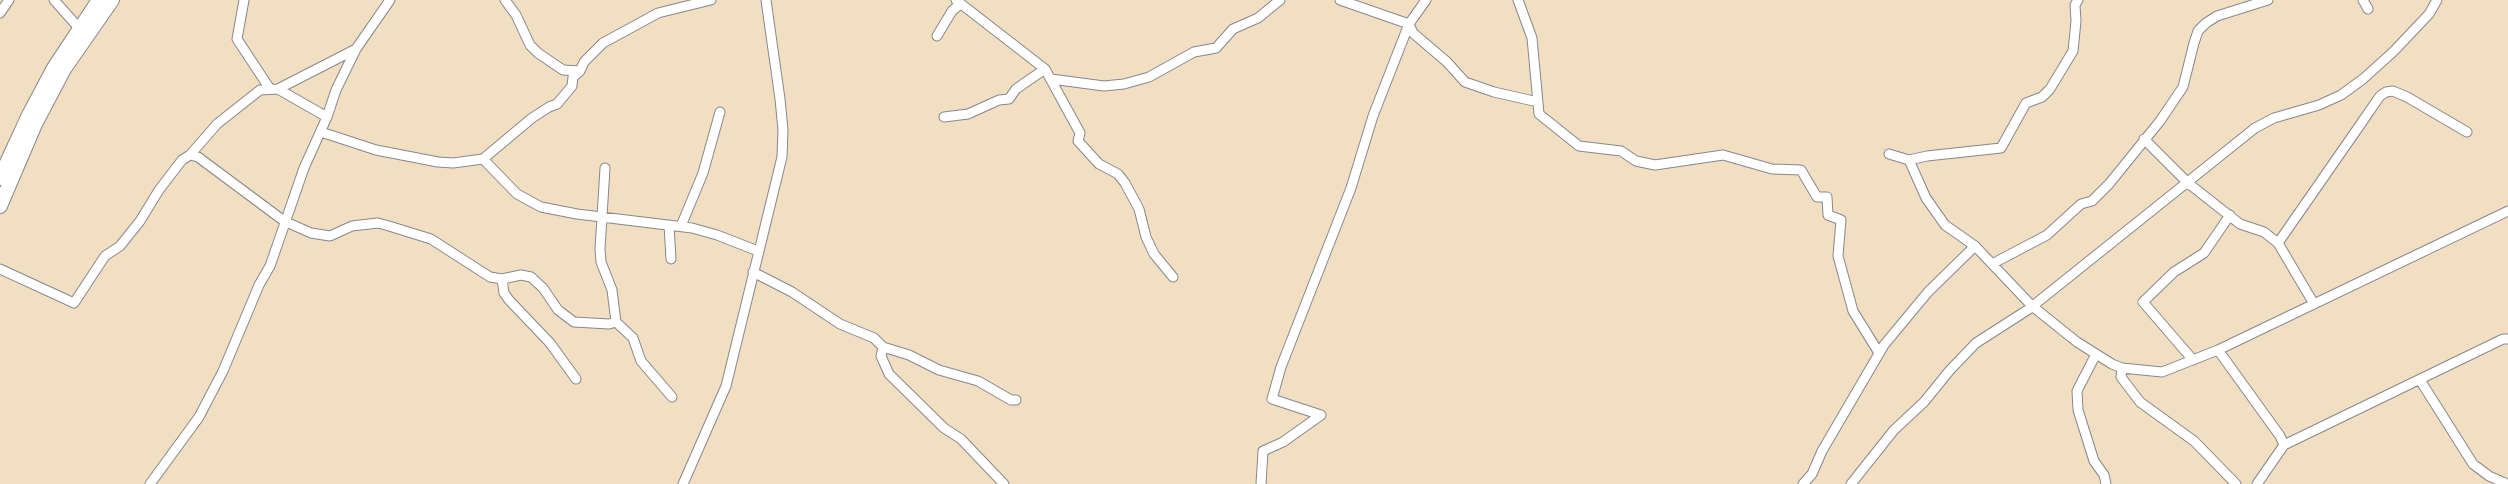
<!DOCTYPE html>
<html>
<head>
<meta charset="utf-8">
<style>
	body { margin:0 }
	canvas { display:block; background:#f2dfc1 }
</style>
</head>
<body>
<canvas width="2508" height="484"></canvas>
<script>
const c = document.querySelector('canvas').getContext('2d');
c.lineJoin = 'round';
function toPath(rows) {
  const path = new Path2D();
  for (const r of rows) {
    path.moveTo(r[0], r[1]);
    for (let i = 2; i < r.length; i += 2) path.lineTo(r[i], r[i + 1]);
  }
  return path;
}
function trace(path, color, width, dash) {
  c.strokeStyle = color;
  c.lineWidth = width;
  c.lineCap = dash ? 'butt' : 'round';
  c.setLineDash(dash || []);
  c.stroke(path);
}
const street = toPath([
	[54,0,79,28],
	[244,0,237,39,270,89],
	[505,0,516,15,530,45,538,53,563,70,580,71],
	[956,0,1045,69,1080,133,1078,141,1099,164,1118,174,1125,183,1139,209,1146,237,1154,254,1173,277],
	[1340,0,1409,24,1413,33,1447,62,1465,82,1494,92,1538,102],
	[1518,0,1532,38,1539,114,1579,146,1621,151,1636,161,1655,165,1723,155,1772,169,1801,170,1817,197,1827,197,1828,215,1841,220,1838,256,1853,311,1879,353],
	[2363,0,2368,9],
	[0,13,9,0],
	[937,36,952,11,960,4],
	[1051,79,1104,86,1124,84,1149,77,1194,52,1216,48,1233,29,1258,18,1280,0],
	[278,89,327,117],
	[944,117,968,114,999,100,1009,99,1016,89,1045,69],
	[321,132,376,150,438,162,453,163,483,159,517,194,541,207,577,214,692,228,717,235,758,251],
	[2144,139,2188,183,2240,224,2264,232,2278,243,2314,304],
	[1889,154,1909,160,1927,156,2001,148,2026,103,2042,97,2050,89,2073,51,2076,21,2075,5,2078,0],
	[190,155,198,157,284,221,311,233,330,236,352,226,378,223,389,226,431,239,490,277,502,279,521,275,531,277,543,288,558,310,574,322,609,324,616,322],
	[483,159,532,118,549,107,557,104,572,86,573,77,580,71,584,62,603,43,658,13,711,0],
	[1909,160,1926,198,1945,225,1975,246,2032,306,2077,342,2112,364,2122,368,2162,372,2218,350,2508,211],
	[605,168,600,249,601,262,612,290,616,322,633,338,641,361,672,397],
	[669,225,671,259],
	[681,226,703,173,720,112],
	[2278,243,2360,125,2380,96,2386,92,2393,91,2407,97,2467,132],
	[1992,264,2047,235,2081,204,2092,201,2109,184,2160,121,2183,87,2194,43,2198,31,2206,23,2217,16,2268,0],
	[0,269,74,303,105,256,120,246,140,221,159,190,182,160,190,155,217,124,260,90,278,89,356,49],
	[753,272,792,292,840,324,874,338,883,347,909,355,939,370,978,381,1011,400,1016,400],
	[502,279,504,293,509,300,550,343,576,379],
	[883,347,881,356,889,374,944,428,961,439,1004,484],
	[2218,350,2280,436,2284,445],
	[2096,354,2077,391,2078,410,2094,461,2104,475,2106,484],
	[2193,360,2143,302,2174,272,2204,253,2230,215],
	[2122,368,2121,377,2140,402,2194,441,2236,484],
	[2420,380,2473,464,2489,476,2507,484],
	[1321,415,1272,399,1281,367,1351,188,1373,116,1409,24,1426,0],
	[150,484,199,417,223,371,259,285,270,266,304,168,327,117,336,90,356,49,390,0],
	[683,484,726,386,782,157,783,130,780,99,766,0],
	[1261,484,1263,451,1283,442,1321,415],
	[1803,484,1812,474,1822,451,1884,345,1928,292,1975,246],
	[1851,484,1894,430,1924,402,1950,370,1976,343,2029,309,2255,128,2274,118,2319,105,2341,95,2363,79,2394,51,2429,14,2437,0],
	[2257,484,2284,445,2503,339,2508,339]
]);
const secondary = toPath([
	[0,178,29,115,54,68,99,0],
	[0,206,35,124,64,69,112,0]
]);
trace(street, '#868790', 11);
trace(secondary, '#868790', 16);
trace(street, '#fff', 9);
trace(secondary, '#fff', 14);
</script>
</body>
</html>
